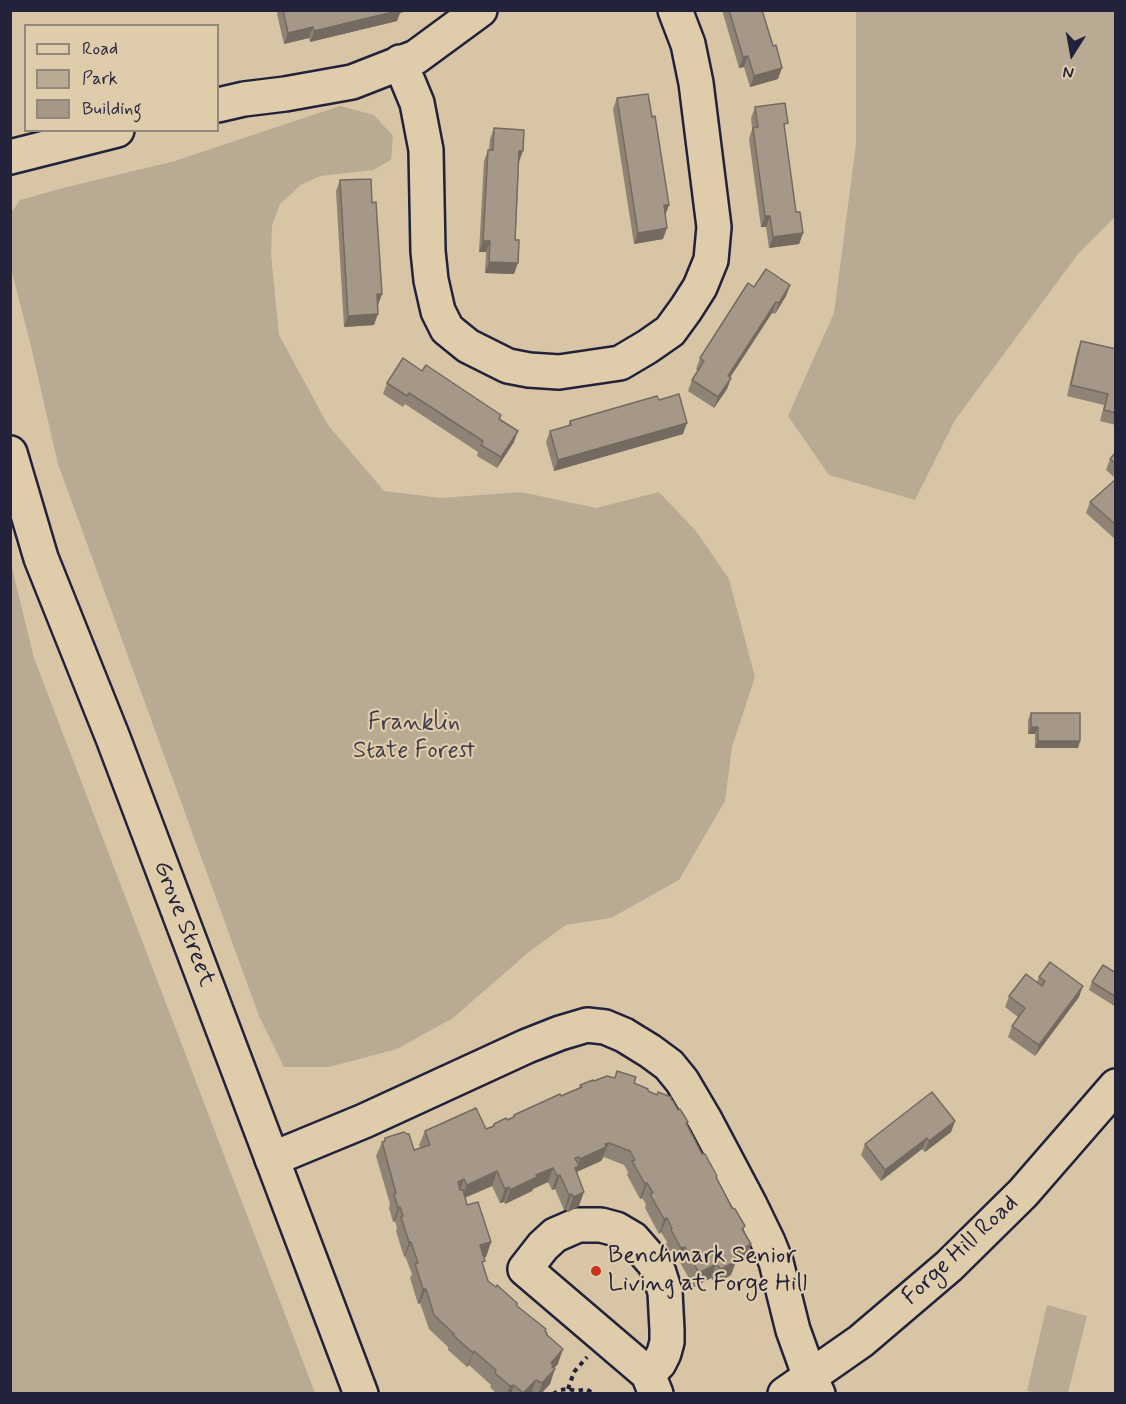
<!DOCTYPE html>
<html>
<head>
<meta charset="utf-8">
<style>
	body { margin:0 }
	#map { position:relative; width:1126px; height:1404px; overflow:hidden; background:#d7c5a6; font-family:Mynerve,sans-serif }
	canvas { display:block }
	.frame { position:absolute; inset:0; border:12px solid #22223b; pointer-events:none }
	.legend { position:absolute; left:24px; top:24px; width:195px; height:108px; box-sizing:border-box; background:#dfccaa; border:2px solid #93887e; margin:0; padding:8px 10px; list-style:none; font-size:18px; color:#22223b }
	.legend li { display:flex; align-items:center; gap:12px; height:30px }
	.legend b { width:30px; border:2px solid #93887e }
	.north { position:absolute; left:1042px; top:24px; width:60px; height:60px; -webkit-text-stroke:4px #dfccaa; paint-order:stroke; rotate:191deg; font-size:16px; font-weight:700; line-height:24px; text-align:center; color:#22223b }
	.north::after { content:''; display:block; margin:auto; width:21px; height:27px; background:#22223b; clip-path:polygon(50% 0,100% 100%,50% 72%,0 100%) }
</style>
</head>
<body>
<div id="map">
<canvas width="1126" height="1404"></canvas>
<div class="frame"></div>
<ul class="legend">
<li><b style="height:8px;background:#dfccaa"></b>Road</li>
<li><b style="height:16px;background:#b9aa94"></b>Park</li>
<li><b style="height:16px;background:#a59888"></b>Building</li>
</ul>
<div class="north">N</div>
</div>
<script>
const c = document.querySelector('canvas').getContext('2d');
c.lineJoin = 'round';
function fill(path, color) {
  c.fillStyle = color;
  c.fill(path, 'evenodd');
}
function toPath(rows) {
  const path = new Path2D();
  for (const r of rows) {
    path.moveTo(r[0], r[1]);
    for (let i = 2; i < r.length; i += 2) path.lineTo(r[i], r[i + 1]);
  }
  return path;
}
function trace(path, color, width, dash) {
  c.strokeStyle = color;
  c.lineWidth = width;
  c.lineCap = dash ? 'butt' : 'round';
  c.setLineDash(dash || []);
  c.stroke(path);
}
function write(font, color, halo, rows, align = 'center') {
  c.font = font + ' Mynerve,sans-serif';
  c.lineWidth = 4.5;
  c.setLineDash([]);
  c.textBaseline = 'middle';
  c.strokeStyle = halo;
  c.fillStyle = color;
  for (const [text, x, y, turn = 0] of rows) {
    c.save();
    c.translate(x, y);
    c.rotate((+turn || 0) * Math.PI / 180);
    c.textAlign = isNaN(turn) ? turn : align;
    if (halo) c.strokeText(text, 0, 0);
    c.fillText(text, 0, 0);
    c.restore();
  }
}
fill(toPath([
	[856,11,1115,11,1115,217,1078,254,955,420,915,500,829,475,788,416,834,313,856,144],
	[340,106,374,115,393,136,391,160,373,170,320,176,302,184,280,204,272,226,271,254,279,335,328,425,384,491,441,498,521,492,596,508,659,492,696,531,729,579,755,677,732,747,725,801,679,880,611,918,566,925,530,951,453,1018,397,1049,329,1067,284,1067,259,1016,58,464,29,338,11,269,11,213,20,200,63,188,175,161],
	[10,560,34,658,315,1393,11,1393],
	[1047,1305,1087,1316,1068,1393,1039,1393,1027,1391]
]), '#b9aa94');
const minor = toPath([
	[400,62,417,103,426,150,428,251,431,280,438,311,447,329,468,346,508,366,529,370,559,372,620,363,647,347,670,331,686,309,700,287,711,260,714,227,696,83,688,44,675,10],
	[218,105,244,99,285,94,352,82,416,57,480,10],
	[10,157,117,130],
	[272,1159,364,1121,527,1046,560,1033,587,1025,605,1027,624,1035,650,1051,669,1065,682,1081,705,1120,750,1205,768,1242,776,1262,793,1330,810,1377,818,1394],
	[648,1374,659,1363,664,1353,667,1342,667,1330,665,1292,659,1273,654,1263,633,1239,616,1229,601,1225,578,1225,555,1235,543,1246,525,1269,648,1374,656,1394],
	[785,1394,861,1341,949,1266,1023,1193,1116,1086]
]);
const major = toPath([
	[10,453,41,558,113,738,361,1394]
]);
trace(minor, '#22223b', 38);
trace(major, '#22223b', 38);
trace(toPath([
	[568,1389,574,1372,587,1357],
	[553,1394,560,1390,568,1389,577,1391,586,1389,595,1394]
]), '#22223b', 4, [4.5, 4.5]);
trace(minor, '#dfccaa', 33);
trace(major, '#dfccaa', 33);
fill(toPath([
	[278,10,410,10,400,13,397,21,310,42,309,38,284,44,277,14],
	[722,10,762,10,778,79,750,87,744,67,739,68],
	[617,98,652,117,669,205,665,215,663,239,634,244,613,109],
	[755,107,785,131,796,212,803,233,799,244,769,248,766,227,761,227,749,139,752,129,751,118],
	[494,128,519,162,514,274,485,273,486,252,479,252,484,161,488,150,489,150,490,139],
	[340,180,372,203,382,294,378,304,374,325,344,327,336,191],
	[790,285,786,296,775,314,772,313,730,377,731,378,727,389,714,408,688,391,692,380,698,371,696,369,700,358,754,287],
	[1081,341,1116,349,1116,425,1100,421,1104,405,1067,396,1077,352],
	[422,371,501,415,500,419,514,442,497,468,477,456,478,452,405,404,403,407,383,394,387,383],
	[659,400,683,434,554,471,546,442,550,431,568,426,570,421],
	[1116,452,1116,479,1106,470,1110,459],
	[1116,479,1116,540,1086,513,1090,502],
	[1031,713,1080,741,1078,748,1035,748,1035,734,1028,734,1028,720],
	[1116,973,1116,1007,1089,990,1092,982],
	[1039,977,1079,997,1035,1056,1008,1037,1012,1026,1018,1017,1005,1007,1009,996,1037,982],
	[615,1078,634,1083,648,1091,671,1099,678,1110,688,1122,687,1125,743,1230,751,1244,746,1258,735,1264,731,1275,716,1284,711,1278,694,1287,679,1261,676,1262,666,1244,667,1242,661,1232,659,1234,645,1208,646,1204,642,1198,640,1199,627,1175,628,1172,624,1165,604,1157,601,1161,577,1172,579,1206,568,1212,566,1209,564,1210,555,1189,552,1190,548,1182,533,1189,532,1191,505,1204,504,1202,500,1203,492,1186,465,1198,467,1205,491,1242,486,1257,483,1257,483,1265,488,1281,547,1333,547,1334,558,1364,554,1368,550,1384,541,1394,497,1394,490,1387,491,1385,469,1365,467,1367,448,1350,448,1347,429,1329,420,1303,418,1304,410,1278,412,1274,405,1256,404,1257,396,1231,397,1228,395,1221,393,1222,389,1208,390,1204,376,1156,382,1142,384,1141,385,1138,414,1150,421,1148,419,1145,425,1131,486,1129,493,1126,494,1124,512,1118,514,1115,579,1088,580,1085,594,1081],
	[955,1121,951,1132,925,1152,922,1149,881,1181,861,1155,865,1144]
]), '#8e8375');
fill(toPath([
	[396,10,410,10,400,13,397,21,310,42,314,31],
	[313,27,309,38,284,44,288,33],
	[748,56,744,67,739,68,743,57],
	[782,68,778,79,750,87,754,76],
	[519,151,523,151,519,162],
	[664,205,669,205,665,216],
	[765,216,770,216,766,227,761,227],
	[667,228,663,239,634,244,638,233],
	[803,233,799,244,769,248,773,237],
	[483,241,490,241,486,252,479,252],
	[489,262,518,263,514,274,485,273],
	[790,285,786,296,775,314,779,303],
	[377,294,382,294,378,305],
	[776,302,772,313,724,387,728,376],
	[378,314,374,325,344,327,348,316],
	[731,378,727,389,714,408,718,397],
	[687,423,683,434,554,471,558,460],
	[518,431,514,442,497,468,501,457],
	[1031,727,1038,727,1035,734,1028,734],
	[1038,741,1080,741,1078,748,1035,748],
	[1083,986,1079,997,1035,1056,1039,1045],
	[955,1121,951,1132,925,1152,929,1141],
	[927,1138,922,1149,881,1181,885,1170],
	[609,1143,601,1161,576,1172,575,1168,577,1167,580,1159],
	[553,1168,548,1182,533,1189,532,1191,505,1204,510,1190,536,1175],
	[497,1171,492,1186,461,1199,467,1185],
	[560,1175,555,1189,552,1190,557,1176],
	[464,1179,459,1194,458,1182],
	[647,1183,642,1198,640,1199,645,1184],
	[509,1187,504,1202,500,1203,505,1189],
	[584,1192,579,1206,568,1212,573,1197],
	[572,1194,566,1209,564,1210,569,1195],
	[400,1207,395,1221,393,1222,398,1208],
	[667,1218,661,1232,659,1234,664,1219],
	[409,1242,411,1242,405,1256,404,1257],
	[491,1242,486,1257,475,1260,480,1245],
	[751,1244,746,1258,735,1264,731,1275,716,1284,721,1269,733,1254],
	[685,1247,679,1261,676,1262,681,1248],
	[716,1264,711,1278,694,1287,699,1273],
	[423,1289,426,1289,420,1303,418,1304],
	[563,1349,558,1364,551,1372,555,1369,550,1384,541,1394,538,1394,551,1363],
	[474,1351,469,1365,467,1367,473,1353],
	[536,1380,531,1394,523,1394],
	[514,1385,511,1394,507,1394,510,1386]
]), '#746a5f');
const building = toPath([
	[283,10,401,10,314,31,313,27,288,33,283,10],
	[729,10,762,10,773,46,776,45,782,68,754,76,748,56,743,57,729,10],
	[648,94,652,117,655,116,669,205,664,205,667,228,638,233,617,98,648,94],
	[785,103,788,123,784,124,796,212,800,212,803,233,773,237,770,216,765,216,753,128,758,127,755,107,785,103],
	[494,128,524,130,523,151,519,151,515,240,519,240,518,263,489,262,490,241,483,241,488,150,493,150,494,128],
	[371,179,372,203,376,202,382,294,377,294,378,314,348,316,340,180,371,179],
	[766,269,790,285,779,303,776,302,728,376,731,378,718,397,692,380,704,361,700,358,748,283,754,287,766,269],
	[1081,341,1116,349,1116,413,1104,410,1108,394,1071,385,1081,341],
	[403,358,422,371,426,365,501,415,499,419,518,431,501,457,481,445,483,441,409,393,407,396,387,383,403,358],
	[679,394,687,423,558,460,550,431,571,425,570,421,657,396,659,400,679,394],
	[1116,452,1116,464,1110,459,1116,452],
	[1116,479,1116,525,1090,502,1116,479],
	[1031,713,1080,713,1080,741,1038,741,1038,727,1031,727,1031,713],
	[1050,962,1083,986,1039,1045,1012,1026,1025,1008,1009,996,1026,974,1042,986,1045,981,1039,977,1050,962],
	[1103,965,1116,973,1116,997,1092,982,1103,965],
	[617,1071,636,1077,634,1083,648,1089,648,1091,657,1095,658,1092,671,1097,671,1099,673,1101,678,1110,680,1109,688,1122,686,1123,702,1154,705,1154,717,1176,716,1177,732,1208,735,1209,745,1226,742,1229,751,1244,733,1254,737,1261,721,1269,716,1264,699,1273,685,1247,681,1248,671,1230,672,1228,667,1218,664,1219,650,1194,653,1193,647,1183,645,1184,632,1161,635,1160,630,1151,609,1143,605,1144,606,1147,580,1159,579,1157,575,1158,579,1166,575,1168,584,1192,573,1197,572,1194,569,1195,560,1175,557,1176,553,1168,536,1175,537,1177,510,1190,509,1187,505,1189,497,1171,467,1185,464,1179,458,1182,460,1190,463,1190,467,1205,478,1202,491,1242,480,1245,485,1261,482,1262,488,1281,496,1287,497,1285,517,1303,517,1306,546,1329,545,1331,547,1333,546,1334,563,1349,551,1363,553,1365,552,1367,555,1369,542,1383,536,1380,523,1393,514,1385,510,1386,495,1373,496,1370,474,1351,473,1353,453,1335,454,1334,434,1315,426,1289,423,1289,415,1264,418,1263,411,1242,409,1242,401,1217,403,1216,400,1207,398,1208,394,1194,396,1193,382,1142,385,1141,385,1138,404,1132,407,1134,409,1134,414,1150,430,1145,425,1131,476,1108,486,1129,494,1126,494,1124,506,1118,507,1120,514,1117,514,1115,560,1094,561,1096,582,1087,580,1085,593,1080,594,1081,607,1076,615,1078,617,1071],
	[932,1092,955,1121,929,1141,927,1138,885,1170,865,1144,932,1092]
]);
fill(building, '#a59888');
trace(building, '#746a5f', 1.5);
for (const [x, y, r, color] of [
	[596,1271,6,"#c8321e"]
]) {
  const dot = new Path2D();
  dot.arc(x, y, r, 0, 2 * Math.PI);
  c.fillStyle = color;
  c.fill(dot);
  trace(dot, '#dfccaa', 2);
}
write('24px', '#403d4d', '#dfccaa', [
	["Franklin",414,724],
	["State Forest",414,752]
]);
write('24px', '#22223b', '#dfccaa', [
	["Grove Street",183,924,69],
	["Forge Hill Road",961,1251,-43]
]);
write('24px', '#22223b', '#dfccaa', [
	["Benchmark Senior",608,1257],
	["Living at Forge Hill",608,1285]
], 'left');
</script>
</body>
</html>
